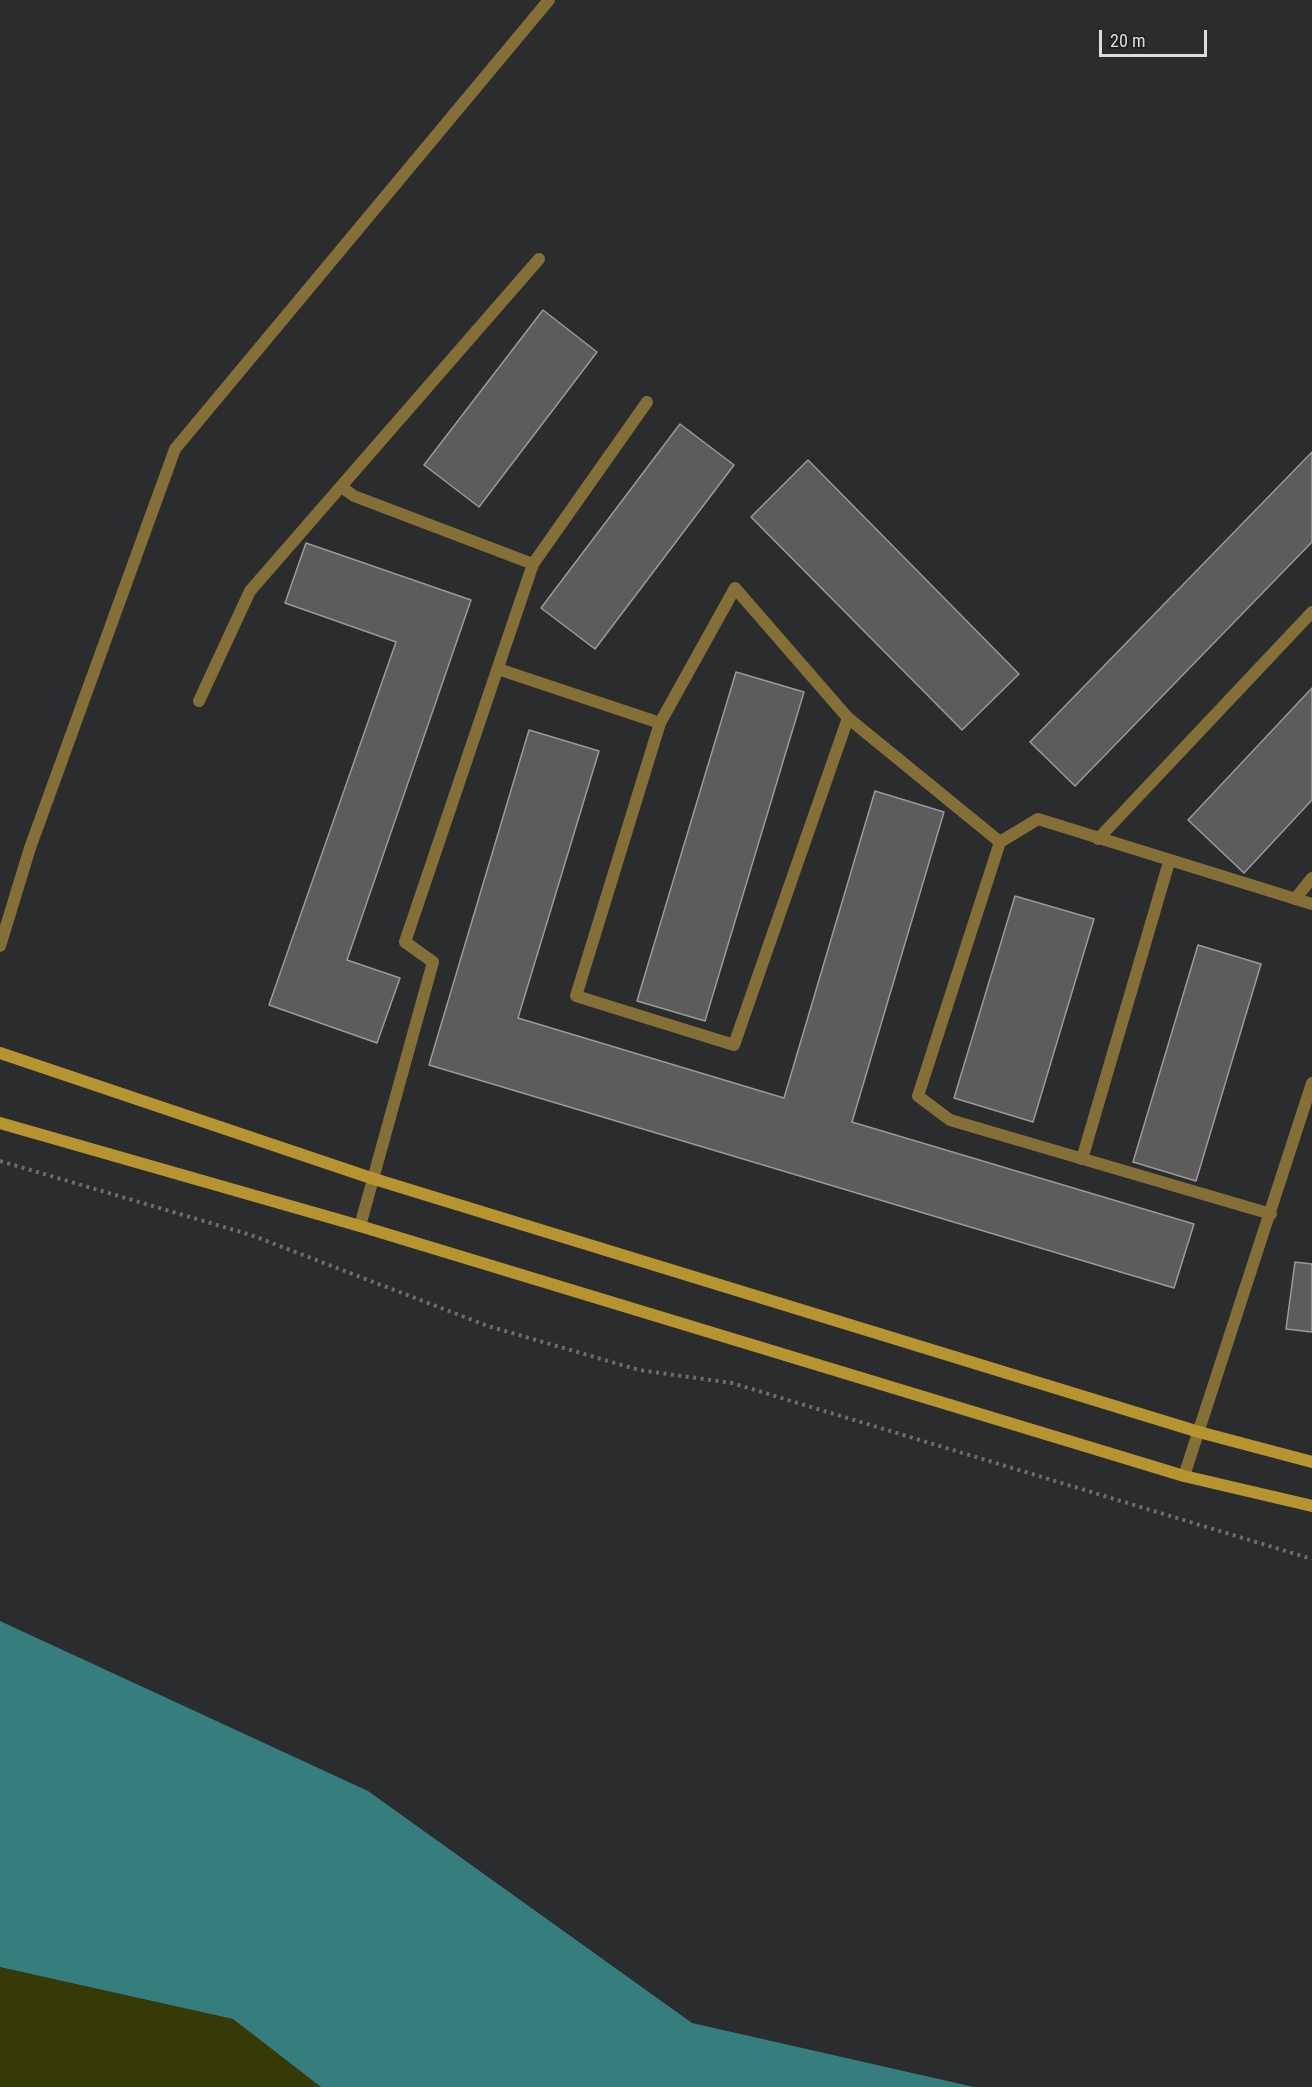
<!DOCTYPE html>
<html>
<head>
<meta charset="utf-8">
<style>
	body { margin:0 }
	#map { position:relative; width:1312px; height:2087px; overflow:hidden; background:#2a2c2e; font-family:"Roboto Condensed",sans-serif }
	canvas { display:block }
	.scale { position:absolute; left:1099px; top:30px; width:108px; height:27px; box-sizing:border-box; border:3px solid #dcddde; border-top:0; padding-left:8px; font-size:18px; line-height:21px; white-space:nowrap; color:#dcddde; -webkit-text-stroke:4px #212224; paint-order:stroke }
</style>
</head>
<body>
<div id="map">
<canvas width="1312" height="2087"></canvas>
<div class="scale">20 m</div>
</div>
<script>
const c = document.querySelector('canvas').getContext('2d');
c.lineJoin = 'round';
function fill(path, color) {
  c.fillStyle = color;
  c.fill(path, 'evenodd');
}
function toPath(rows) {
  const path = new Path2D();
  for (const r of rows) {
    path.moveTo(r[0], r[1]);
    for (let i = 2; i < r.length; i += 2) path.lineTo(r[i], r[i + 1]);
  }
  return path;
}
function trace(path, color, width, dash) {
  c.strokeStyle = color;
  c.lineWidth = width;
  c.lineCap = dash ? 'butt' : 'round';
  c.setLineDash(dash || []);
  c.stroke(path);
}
fill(toPath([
	[0,1967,233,2019,321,2087,0,2087]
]), '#373907');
fill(toPath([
	[0,1621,368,1791,692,2023,974,2087,321,2087,233,2019,0,1967]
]), '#367d7e');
const building = toPath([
	[543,310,597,352,479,507,424,465,543,310],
	[680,424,734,465,595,649,541,608,680,424],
	[1312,452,1312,542,1075,786,1030,742,1312,452],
	[808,460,1019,674,962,730,751,517,808,460],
	[306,543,471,600,347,960,400,978,377,1043,269,1005,396,642,285,603,306,543],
	[736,672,804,692,705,1021,637,1001,736,672],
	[1312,688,1312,800,1244,873,1188,820,1312,688],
	[529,730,599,751,518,1018,784,1098,875,791,944,812,852,1122,1194,1224,1174,1288,429,1065,529,730],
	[1015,896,1094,919,1033,1122,954,1098,1015,896],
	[1198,945,1261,964,1196,1181,1133,1162,1198,945],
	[1295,1262,1312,1264,1312,1332,1286,1329,1295,1262]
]);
fill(building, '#5e5b5d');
trace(building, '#9c999a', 1.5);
trace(toPath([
	[0,1161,251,1235,488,1326,639,1370,732,1383,1312,1559]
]), '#6b6d6e', 4, [3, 4.5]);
trace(toPath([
	[498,669,660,723],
	[848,718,734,1045,576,996,660,723,735,588,848,718,1000,842],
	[1098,839,1312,612],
	[1295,899,1312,878],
	[1082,1159,1169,862]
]), '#846f36', 12);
trace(toPath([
	[343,488,354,496,533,564],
	[199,701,250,591,539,259],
	[0,946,30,848,175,449,549,0],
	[1271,1214,950,1120,918,1096,1000,842,1038,819,1312,904],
	[360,1226,433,962,405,942,533,564,647,402],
	[1184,1476,1312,1083]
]), '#846f36', 12);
trace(toPath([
	[0,1053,371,1178,1199,1432,1312,1462],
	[0,1123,360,1226,1184,1476,1312,1506]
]), '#b69531', 12);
</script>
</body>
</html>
